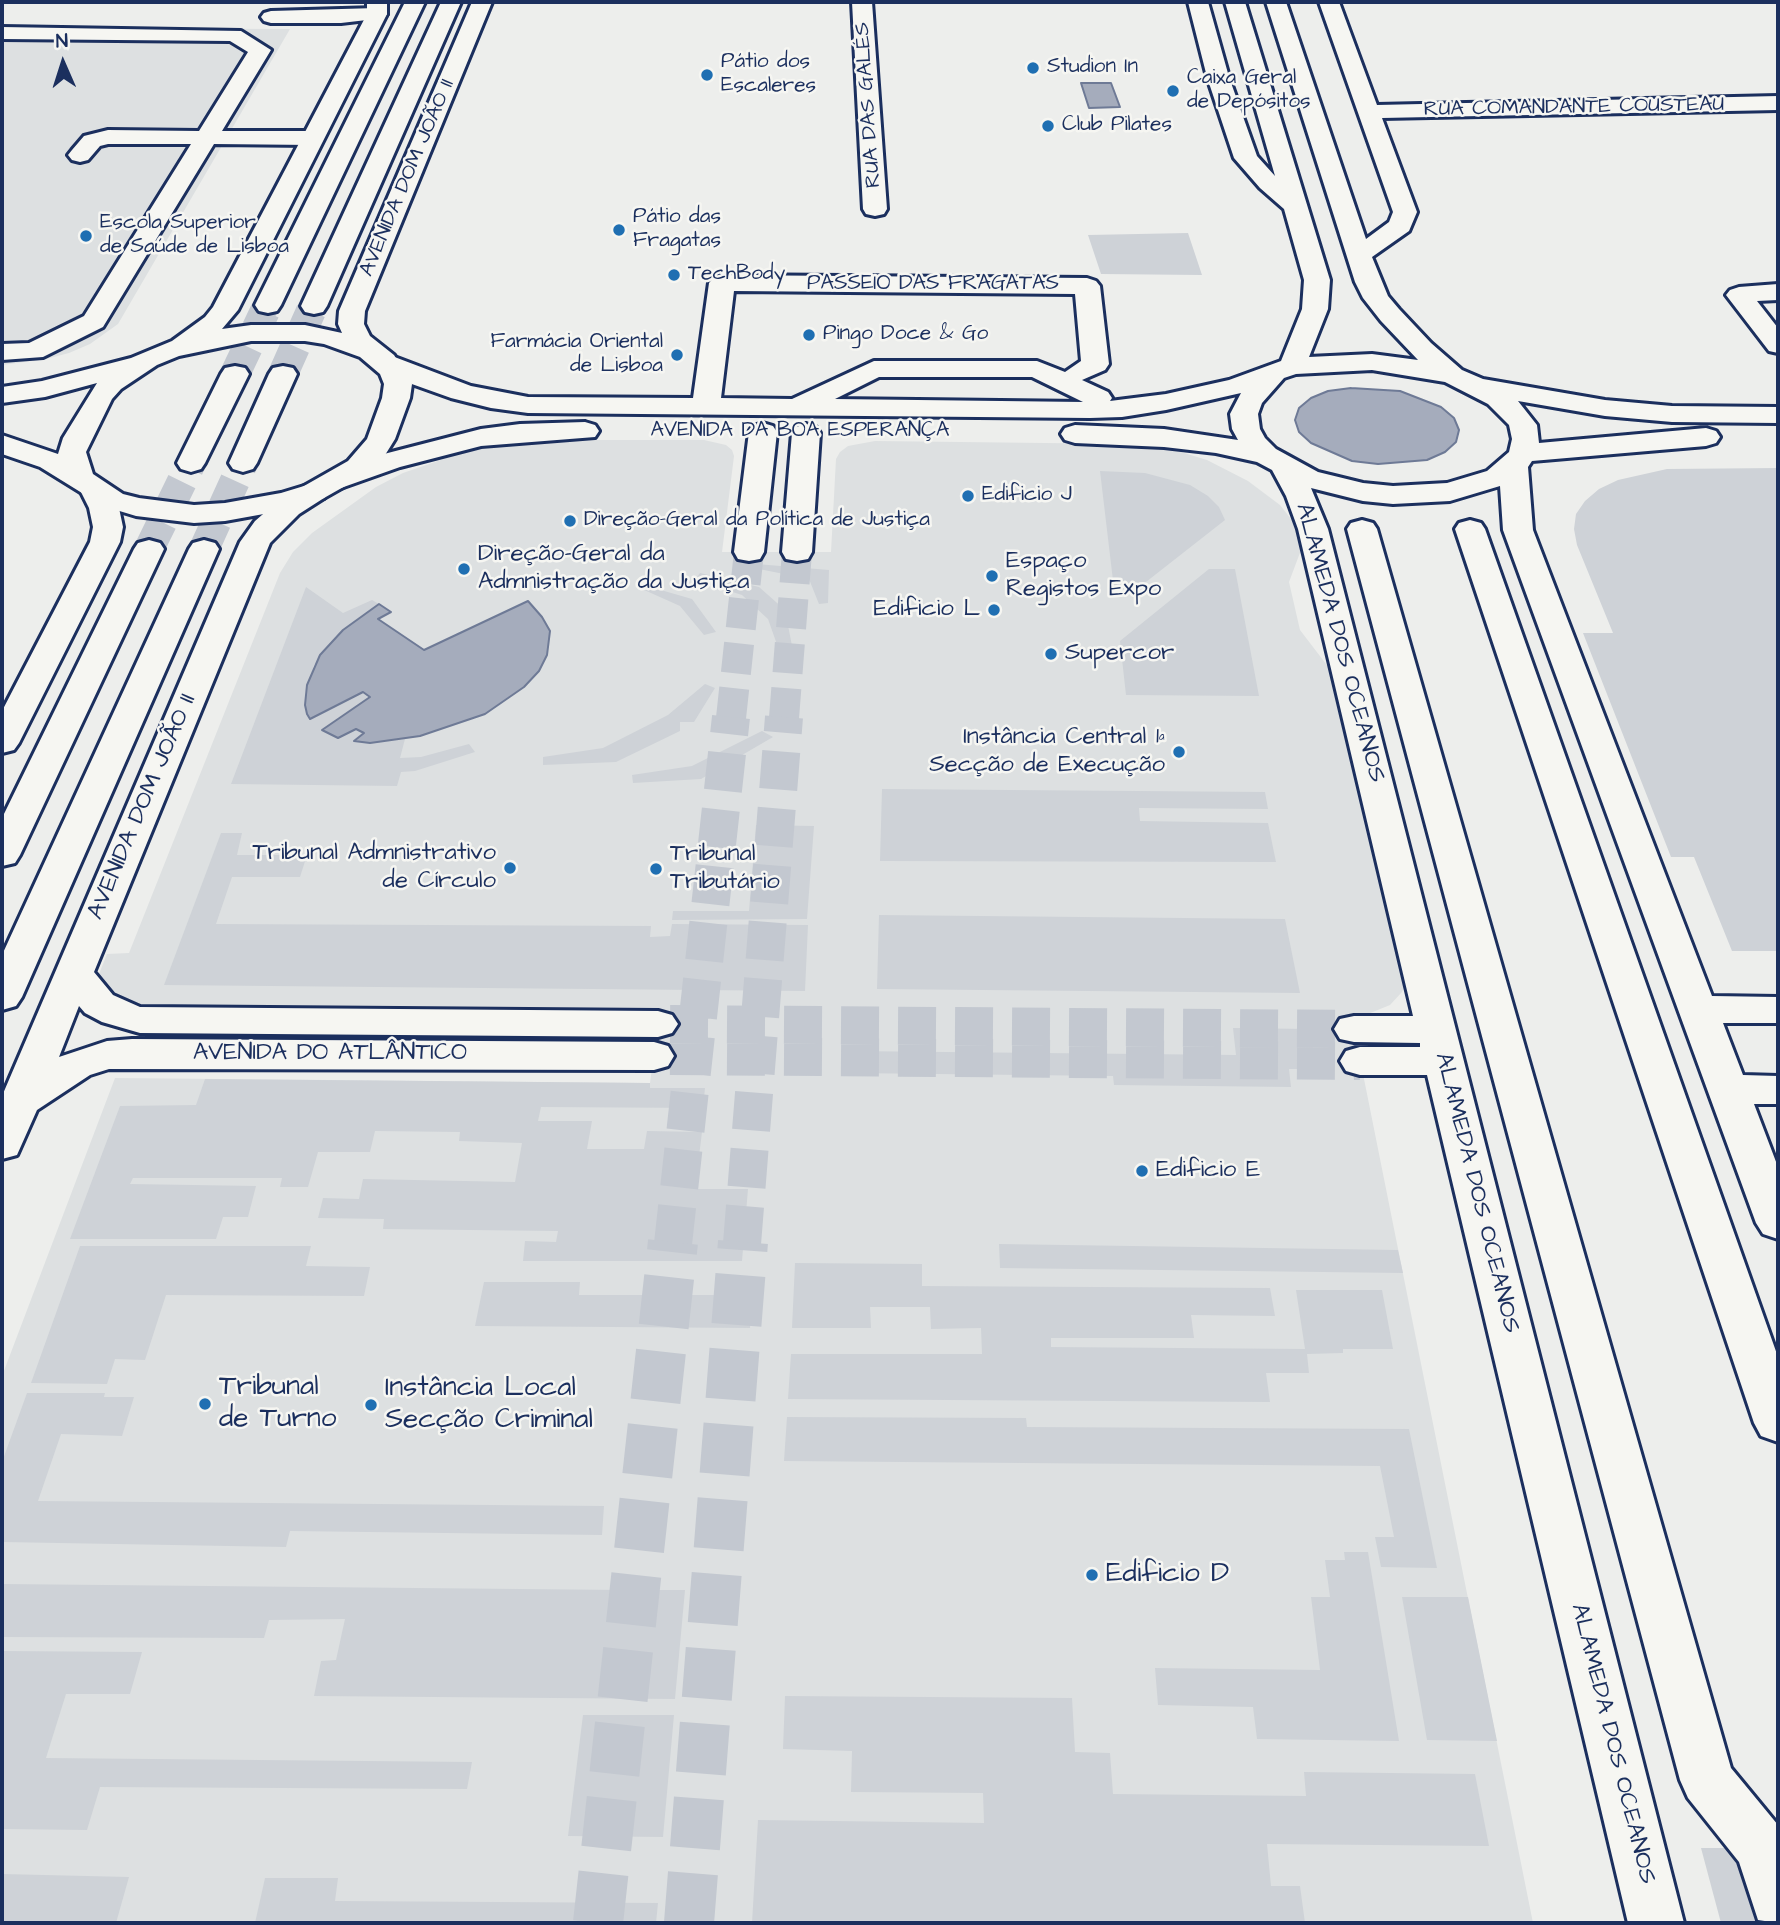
<!DOCTYPE html>
<html>
<head>
<meta charset="utf-8">
<style>
	body { margin:0 }
	#map { position:relative; width:1780px; height:1925px; overflow:hidden; background:#edeeec; font-family:"Architects Daughter",sans-serif }
	canvas { display:block }
	.frame { position:absolute; inset:0; border:4px solid #1b2f5e; pointer-events:none }
	.north { position:absolute; left:28px; top:28px; width:70px; height:70px; -webkit-text-stroke:5px #f6f6f2; paint-order:stroke; rotate:357deg; font-size:19px; font-weight:700; line-height:28px; text-align:center; color:#1b2f5e }
	.north::after { content:''; display:block; margin:auto; width:24px; height:32px; background:#1b2f5e; clip-path:polygon(50% 0,100% 100%,50% 72%,0 100%) }
</style>
</head>
<body>
<div id="map">
<canvas width="1780" height="1925"></canvas>
<div class="frame"></div>
<div class="north">N</div>
</div>
<script>
const c = document.querySelector('canvas').getContext('2d');
c.lineJoin = 'round';
function fill(path, color) {
  c.fillStyle = color;
  c.fill(path, 'evenodd');
}
function toPath(rows) {
  const path = new Path2D();
  for (const r of rows) {
    path.moveTo(r[0], r[1]);
    for (let i = 2; i < r.length; i += 2) path.lineTo(r[i], r[i + 1]);
  }
  return path;
}
function trace(path, color, width, dash) {
  c.strokeStyle = color;
  c.lineWidth = width;
  c.lineCap = dash ? 'butt' : 'round';
  c.setLineDash(dash || []);
  c.stroke(path);
}
function write(font, color, halo, rows, align = 'center') {
  c.font = font + ' "Architects Daughter",sans-serif';
  c.lineWidth = 5;
  c.setLineDash([]);
  c.textBaseline = 'middle';
  c.strokeStyle = halo;
  c.fillStyle = color;
  for (const [text, x, y, turn = 0] of rows) {
    c.save();
    c.translate(x, y);
    c.rotate((+turn || 0) * Math.PI / 180);
    c.textAlign = isNaN(turn) ? turn : align;
    if (halo) c.strokeText(text, 0, 0);
    c.fillText(text, 0, 0);
    c.restore();
  }
}
fill(toPath([
	[2,28,290,29,118,324,90,344,69,353,46,359,2,365],
	[538,440,704,440,726,445,732,450,734,456,722,552,831,552,836,459,840,452,848,446,875,441,1130,444,1171,449,1207,460,1248,481,1280,505,1302,533,1304,542,1289,582,1300,630,1336,677,1408,978,1402,992,1390,1005,1363,1016,1354,1029,1533,1923,2,1923,2,1376,115,1078,650,1083,658,1024,146,1009,133,1006,112,996,103,986,99,974,107,954,129,953,280,573,293,552,312,533,376,487,403,473,464,452]
]), '#dde0e1');
fill(toPath([
	[1188,233,1202,275,1101,274,1088,235],
	[1778,468,1778,951,1732,951,1694,857,1671,857,1583,633,1613,633,1577,545,1574,529,1576,514,1585,501,1599,489,1618,480,1667,469],
	[1100,471,1145,473,1190,485,1208,496,1219,507,1225,520,1137,589,1114,589],
	[744,563,829,570,828,603,819,604,809,579,744,566],
	[1209,569,1235,569,1259,696,1126,695,1120,641],
	[700,573,759,587,785,610,793,651,780,653,768,619,742,595,695,580],
	[647,586,692,599,716,632,704,635,680,606,642,589],
	[306,587,343,613,372,600,379,604,334,639,314,665,305,695,307,714,363,692,371,697,322,730,338,738,356,728,365,733,355,741,370,743,405,739,400,758,421,757,469,744,475,752,415,771,401,772,397,786,231,784],
	[705,684,715,688,694,722,680,722,680,731,616,762,543,765,543,757,603,748,668,715],
	[762,731,773,737,701,779,633,783,632,775,692,766],
	[882,789,1265,792,1268,809,1139,808,1140,821,1268,823,1276,862,880,861],
	[756,825,814,826,807,919,672,920,673,911,749,911],
	[221,833,242,833,237,855,307,855,300,877,232,877,216,924,651,926,650,937,670,936,672,924,808,925,805,991,164,985],
	[879,915,1285,919,1300,993,877,989],
	[1233,1028,1309,1029,1317,1069,1289,1069,1291,1087,1114,1085,1113,1076,848,1073,849,1051,1236,1055],
	[205,1079,650,1083,650,1088,705,1088,703,1108,541,1107,538,1121,592,1121,587,1149,644,1149,647,1131,702,1132,695,1189,748,1189,742,1261,523,1261,525,1241,556,1242,558,1231,383,1229,384,1219,318,1218,323,1198,359,1199,363,1179,515,1182,522,1143,459,1141,460,1132,375,1131,370,1152,318,1152,308,1187,280,1187,282,1178,133,1178,130,1184,256,1186,248,1217,223,1217,216,1239,70,1239,120,1106,196,1105],
	[999,1244,1398,1250,1403,1273,1000,1268],
	[80,1246,311,1246,306,1266,370,1267,364,1296,166,1295,145,1360,115,1359,107,1384,31,1383],
	[795,1263,922,1264,922,1286,1270,1288,1275,1316,1191,1315,1194,1338,1051,1338,1051,1347,1305,1349,1296,1290,1382,1290,1393,1349,1343,1349,1343,1353,1307,1354,1309,1373,1266,1373,1270,1402,788,1399,791,1354,982,1354,981,1328,931,1329,930,1307,870,1307,871,1328,792,1328],
	[484,1282,580,1282,579,1295,752,1295,750,1328,475,1326],
	[27,1393,105,1393,104,1397,134,1397,122,1436,61,1434,38,1501,604,1506,602,1535,290,1531,286,1547,2,1542,2,1462],
	[787,1417,1026,1418,1027,1427,1409,1429,1437,1568,1381,1567,1375,1537,1394,1537,1380,1466,784,1461],
	[1344,1552,1368,1552,1399,1741,1257,1739,1253,1707,1158,1705,1155,1668,1320,1670,1311,1597,1330,1597,1325,1560,1345,1560],
	[2,1584,623,1590,685,1590,675,1699,314,1696,321,1661,336,1660,345,1619,269,1620,264,1638,2,1637],
	[1402,1597,1468,1597,1497,1741,1427,1740],
	[2,1651,142,1652,130,1694,66,1694,46,1758,472,1762,467,1789,100,1787,87,1830,2,1829],
	[785,1696,1072,1698,1075,1752,1110,1753,1113,1794,1306,1796,1304,1772,1475,1774,1489,1846,1267,1844,1271,1886,1300,1886,1305,1923,752,1923,758,1820,984,1823,983,1793,851,1792,852,1751,783,1749],
	[583,1715,674,1715,663,1837,568,1836],
	[1701,1848,1751,1848,1772,1923,1721,1923],
	[2,1874,129,1877,116,1923,2,1923],
	[265,1878,338,1878,335,1901,658,1903,656,1923,255,1923]
]), '#ced2d7');
const water = toPath([
	[1081,83,1111,83,1120,107,1089,108,1081,83],
	[1351,388,1400,391,1441,407,1454,418,1459,430,1456,442,1445,452,1427,460,1378,464,1352,461,1311,443,1299,432,1295,420,1299,408,1311,398,1328,391,1351,388],
	[528,601,542,617,550,631,547,655,539,671,524,687,485,714,420,736,370,743,354,741,364,733,356,729,338,738,322,730,370,697,363,692,310,719,307,714,305,705,307,685,320,655,343,630,379,604,391,612,378,619,424,650,528,601]
]);
fill(water, '#a5acbc');
trace(water, '#6e7a96', 2);
trace(toPath([
	[731,718,749,552],
	[784,718,797,552]
]), '#c3c8d0', 30, [30, 15]);
trace(toPath([
	[670,1024,1354,1029],
	[670,1056,1360,1061],
	[673,1244,731,717],
	[742,1244,784,717]
]), '#c3c8d0', 38, [38, 19]);
trace(toPath([
	[598,1923,673,1242],
	[689,1923,743,1242]
]), '#c3c8d0', 50, [50, 25]);
trace(toPath([
	[264,313,268,305],
	[311,313,314,306]
]), '#c3c8d0', 23, [23, 11]);
trace(toPath([
	[235,374,265,311],
	[283,374,311,311],
	[149,549,191,463],
	[204,549,243,463]
]), '#c3c8d0', 30, [30, 15]);
const minor = toPath([
	[852,2,872,2,887,209,884,214,875,216,866,214,863,209,852,2],
	[1188,2,1208,2,1229,77,1257,156,1275,176,1225,2,1245,2,1330,280,1328,309,1309,357,1372,354,1418,360,1381,321,1363,298,1355,282,1266,2,1286,2,1366,239,1389,222,1393,212,1319,2,1339,2,1377,105,1778,96,1778,110,1382,118,1417,212,1409,231,1372,257,1388,296,1399,309,1431,343,1462,370,1483,379,1605,400,1672,406,1778,407,1778,423,1672,422,1605,416,1518,401,1537,425,1539,443,1706,428,1716,431,1720,437,1716,443,1706,446,1532,461,1528,467,1533,530,1712,996,1778,997,1778,1023,1723,1023,1743,1075,1778,1076,1778,1104,1754,1104,1778,1167,1778,1239,1763,1234,1756,1223,1503,530,1500,486,1450,501,1393,504,1363,501,1311,488,1328,529,1684,1923,1628,1923,1427,1075,1360,1075,1346,1071,1340,1061,1346,1051,1360,1047,1420,1047,1420,1043,1354,1042,1340,1039,1334,1029,1340,1019,1354,1016,1413,1016,1298,529,1286,496,1272,470,1257,462,1216,453,1164,447,1075,443,1065,440,1061,434,1065,428,1075,425,1164,429,1238,440,1232,429,1230,414,1241,393,1166,410,1122,417,1090,418,528,413,491,408,451,398,409,383,374,367,371,361,374,355,384,353,471,386,528,397,693,398,709,283,713,278,722,275,1087,278,1096,281,1100,286,1109,364,1105,370,1082,380,1108,392,1112,398,1110,401,1166,394,1229,380,1281,361,1302,309,1304,280,1284,209,1260,188,1234,158,1207,77,1188,2],
	[734,291,1075,294,1081,361,1065,372,1037,361,874,361,792,399,721,398,734,291],
	[1372,370,1445,382,1488,404,1509,425,1512,439,1509,452,1487,471,1447,483,1393,486,1363,483,1318,472,1276,449,1265,438,1260,429,1258,414,1262,403,1284,378,1296,374,1372,370],
	[879,377,1032,377,1083,402,835,399,879,377],
	[377,8,384,10,387,14,384,18,341,23,271,23,264,21,261,17,264,13,271,11,377,8],
	[2,27,241,31,271,50,222,131,312,131,320,133,323,138,320,143,312,145,214,144,103,327,43,357,2,360,2,344,29,343,84,316,191,144,108,144,100,146,88,160,80,162,72,160,68,155,72,150,84,136,108,130,199,131,248,52,230,41,2,39,2,27],
	[1778,284,1778,300,1757,301,1778,328,1778,353,1769,351,1726,295,1730,290,1739,287,1778,284],
	[585,422,595,425,599,431,595,437,481,446,400,467,338,489,328,486,323,480,328,474,380,455,481,429,520,424,585,422],
	[763,423,773,426,777,432,764,552,760,559,749,561,738,559,734,552,749,432,753,426,763,423],
	[806,424,816,427,820,433,812,552,808,559,797,561,786,559,782,552,792,433,796,427,806,424],
	[95,481,105,484,119,508,123,527,120,542,19,743,14,750,2,753,2,711,90,542,93,527,89,508,80,490,85,484,95,481],
	[314,483,324,486,329,492,324,498,299,514,270,543,94,972,113,995,140,1007,658,1011,672,1015,678,1024,672,1033,658,1037,140,1033,102,1022,85,1013,79,1006,59,1057,107,1041,132,1039,654,1042,668,1046,674,1056,668,1066,654,1070,109,1069,90,1075,37,1110,17,1155,2,1159,2,1096,240,542,255,521,277,502,304,486,314,483],
	[1362,520,1373,523,1377,529,1731,1768,1778,1825,1778,1923,1758,1920,1739,1862,1688,1798,1680,1780,1347,529,1351,523,1362,520],
	[1470,520,1481,523,1485,529,1778,1357,1778,1442,1761,1436,1754,1423,1455,529,1459,523,1470,520]
]);
const major = toPath([
	[367,2,387,2,387,14,238,310,222,329,251,325,305,325,342,333,338,324,339,311,472,2,492,2,365,311,364,324,370,336,394,355,412,384,410,398,395,439,382,460,368,473,324,498,286,510,225,521,194,523,136,516,103,506,40,467,2,454,2,435,58,454,63,438,97,383,45,397,2,403,2,387,42,381,131,358,172,341,205,317,213,307,367,14,367,2],
	[251,341,305,341,324,344,360,357,380,374,384,384,382,398,367,439,348,461,304,486,281,493,225,503,194,505,139,498,123,494,93,474,86,452,112,399,121,389,157,365,179,356,251,341],
	[405,2,425,2,281,305,277,311,268,313,259,311,255,305,405,2],
	[441,2,461,2,327,306,323,312,314,314,305,312,301,306,441,2],
	[235,366,245,368,249,374,205,463,201,469,191,472,181,469,177,463,221,374,225,368,235,366],
	[283,366,293,368,297,374,257,463,253,469,243,472,233,469,229,463,269,374,273,368,283,366],
	[149,540,160,543,164,549,20,855,15,863,2,866,2,818,134,549,138,543,149,540],
	[204,540,215,543,219,549,22,997,16,1006,2,1010,2,955,189,549,193,543,204,540]
]);
trace(minor, '#1b2f5e', 6);
trace(major, '#1b2f5e', 6);
fill(minor, '#f6f6f2');
fill(major, '#f6f6f2');
for (const [x, y, r, color] of [
	[1033,68,7,"#1f6fb2"],
	[707,75,7,"#1f6fb2"],
	[1173,91,7,"#1f6fb2"],
	[1048,126,7,"#1f6fb2"],
	[619,230,7,"#1f6fb2"],
	[86,236,7,"#1f6fb2"],
	[674,275,7,"#1f6fb2"],
	[809,335,7,"#1f6fb2"],
	[677,355,7,"#1f6fb2"],
	[968,496,7,"#1f6fb2"],
	[570,521,7,"#1f6fb2"],
	[464,569,7,"#1f6fb2"],
	[992,576,7,"#1f6fb2"],
	[994,610,7,"#1f6fb2"],
	[1051,654,7,"#1f6fb2"],
	[1179,752,7,"#1f6fb2"],
	[510,868,7,"#1f6fb2"],
	[656,869,7,"#1f6fb2"],
	[1142,1171,7,"#1f6fb2"],
	[205,1404,7,"#1f6fb2"],
	[371,1405,7,"#1f6fb2"],
	[1092,1575,7,"#1f6fb2"]
]) {
  const dot = new Path2D();
  dot.arc(x, y, r, 0, 2 * Math.PI);
  c.fillStyle = color;
  c.fill(dot);
  trace(dot, '#f6f6f2', 2.5);
}
write('21px', '#1b2f5e', '#f6f6f2', [
	["Pátio dos",721,63],
	["Escaleres",721,87],
	["Studion In",1047,68],
	["Caixa Geral",1187,79],
	["de Depósitos",1187,103],
	["Club Pilates",1062,126],
	["Pátio das",633,218],
	["Fragatas",633,242],
	["Escola Superior",100,224],
	["de Saúde de Lisboa",100,248],
	["TechBody",688,275],
	["Pingo Doce & Go",823,335],
	["Farmácia Oriental",663,343,"right"],
	["de Lisboa",663,367,"right"],
	["Edificio J",982,496],
	["Direção-Geral da Política de Justiça",584,521]
], 'left');
write('21px', '#1b2f5e', '#f6f6f2', [
	["RUA DAS GALÉS",869,105,-94],
	["RUA COMANDANTE COUSTEAU",1574,108,-1],
	["AVENIDA DOM JOÃO II",408,178,-67],
	["PASSEIO DAS FRAGATAS",933,285],
	["AVENIDA DA BOA ESPERANÇA",800,432]
]);
write('24px', '#1b2f5e', '#f6f6f2', [
	["Direção-Geral da",478,555],
	["Admnistração da Justiça",478,583],
	["Espaço",1006,562],
	["Registos Expo",1006,590],
	["Edificio L",980,610,"right"],
	["Supercor",1065,654],
	["Instância Central 1ª",1165,738,"right"],
	["Secção de Execução",1165,766,"right"],
	["Tribunal Admnistrativo",496,854,"right"],
	["de Círculo",496,882,"right"],
	["Tribunal",670,855],
	["Tributário",670,883],
	["Edificio E",1156,1171]
], 'left');
write('24px', '#1b2f5e', '#f6f6f2', [
	["ALAMEDA DOS OCEANOS",1339,643,75],
	["AVENIDA DOM JOÃO II",143,807,-67],
	["AVENIDA DO ATLÂNTICO",330,1054],
	["ALAMEDA DOS OCEANOS",1476,1193,76],
	["ALAMEDA DOS OCEANOS",1612,1744,76]
]);
write('28px', '#1b2f5e', '#f6f6f2', [
	["Tribunal",219,1388],
	["de Turno",219,1420],
	["Instância Local",385,1389],
	["Secção Criminal",385,1421],
	["Edificio D",1106,1575]
], 'left');
</script>
</body>
</html>
